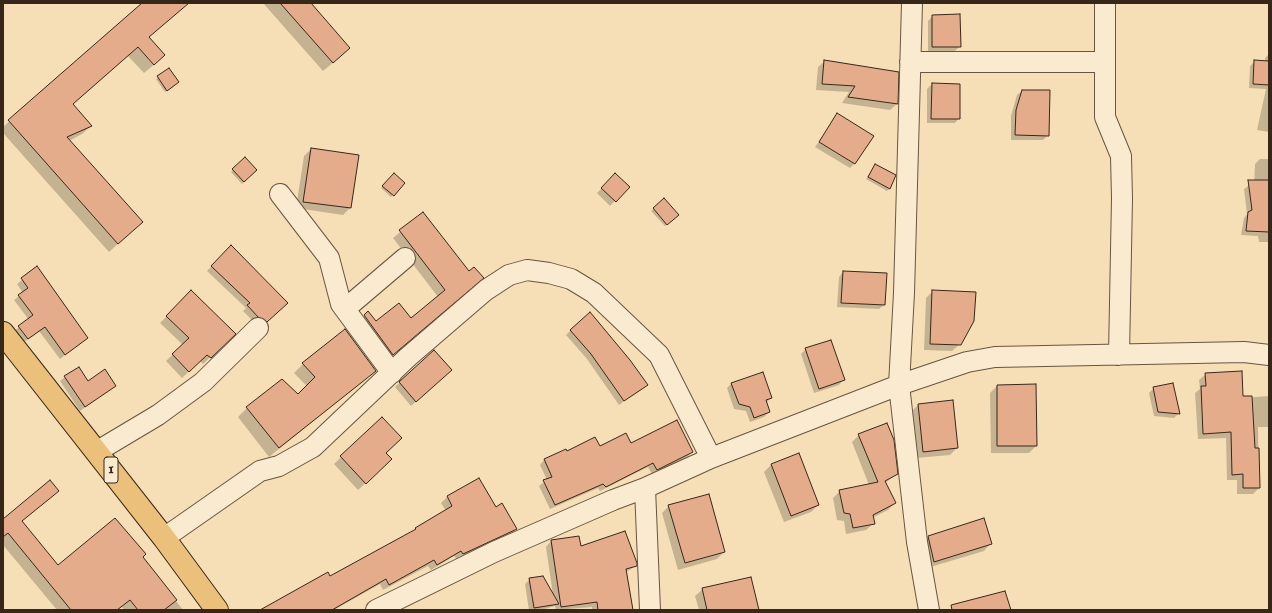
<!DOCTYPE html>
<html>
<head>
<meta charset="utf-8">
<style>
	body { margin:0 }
	#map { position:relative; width:1272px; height:613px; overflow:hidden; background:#f6dfb6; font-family:"IM FELL English",serif }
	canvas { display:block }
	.frame { position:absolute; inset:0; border:4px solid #37271a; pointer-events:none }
</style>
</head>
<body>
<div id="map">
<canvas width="1272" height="613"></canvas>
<div class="frame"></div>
</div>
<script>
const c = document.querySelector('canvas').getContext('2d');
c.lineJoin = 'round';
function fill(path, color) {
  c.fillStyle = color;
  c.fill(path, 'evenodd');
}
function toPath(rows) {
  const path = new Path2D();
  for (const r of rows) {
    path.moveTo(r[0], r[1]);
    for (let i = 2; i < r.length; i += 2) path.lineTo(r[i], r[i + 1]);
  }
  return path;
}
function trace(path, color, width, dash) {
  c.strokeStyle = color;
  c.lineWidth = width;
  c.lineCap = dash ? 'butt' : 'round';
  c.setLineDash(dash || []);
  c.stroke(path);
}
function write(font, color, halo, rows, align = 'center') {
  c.font = font + ' "IM FELL English",serif';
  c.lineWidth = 3;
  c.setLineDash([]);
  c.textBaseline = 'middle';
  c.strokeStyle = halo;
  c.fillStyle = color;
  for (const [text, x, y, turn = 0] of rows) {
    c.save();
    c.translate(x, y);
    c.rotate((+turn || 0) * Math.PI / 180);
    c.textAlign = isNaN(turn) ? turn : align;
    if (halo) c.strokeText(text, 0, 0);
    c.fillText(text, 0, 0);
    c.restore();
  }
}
fill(toPath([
	[144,3,188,3,148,38,155,64,144,73,128,56,72,105,91,126,82,134,69,141,142,222,109,252,3,133,3,127],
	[263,3,309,3,340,57,323,71],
	[933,16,960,46,955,51,928,51,928,21],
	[1269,54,1269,132,1257,130,1266,89,1249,88,1250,66,1255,61,1265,62,1265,58],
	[825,61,898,72,897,104,890,110,842,103,849,92,816,90,818,67],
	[169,69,176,84,165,92,156,79],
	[932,84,959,118,955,123,927,123,927,89],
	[1022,91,1048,135,1043,140,1011,140,1011,116,1017,95],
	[838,115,854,164,850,168,815,147],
	[311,149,350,208,343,215,296,208,304,156],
	[245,158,256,170,242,184,231,172],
	[1260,159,1269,159,1269,242,1259,242,1258,236,1241,235,1244,218,1247,214,1244,189,1249,185,1254,187,1255,164],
	[875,165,889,189,887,191,866,179],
	[394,174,404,184,391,197,381,188],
	[615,175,628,187,610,206,597,193],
	[664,200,677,215,665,226,651,211],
	[423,213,468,273,475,285,386,361,357,323,368,313,376,323,410,319,438,297,393,238],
	[231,246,286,303,262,326,253,321,243,311,246,308,207,271],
	[37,268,87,338,60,359,39,331,23,343,14,331,29,320,14,300,23,293,17,284],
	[843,272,884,305,879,309,837,307,839,277],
	[933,291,960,344,952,351,924,350,926,298],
	[191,292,234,334,203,364,200,361,182,378,166,361,183,345,160,323],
	[571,330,646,385,619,405,587,359,566,335],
	[806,349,843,380,839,385,814,393,801,354],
	[434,351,446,375,411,406,395,387],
	[303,364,375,371,269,457,238,417,247,408,298,395,307,386,294,373],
	[1206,374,1242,398,1269,396,1269,427,1258,427,1259,488,1253,494,1237,494,1237,480,1227,480,1226,438,1198,439,1195,393,1200,389,1199,380],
	[65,377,87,382,115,386,80,411,60,381],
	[731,384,771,398,766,403,769,412,764,417,750,422,746,411,734,409,727,388],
	[997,386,1036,446,1029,453,991,453,990,393],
	[1154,388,1179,413,1174,418,1154,416,1149,393],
	[918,405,957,448,950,455,916,458,911,412],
	[382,418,384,466,358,490,334,464],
	[859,435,897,474,885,483,895,503,888,510,872,518,874,523,866,530,846,534,844,521,837,520,833,498,840,491,869,485,852,442],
	[631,444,692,452,687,457,652,474,648,467,600,491,598,488,550,509,539,486,547,480,540,465,544,460,566,450,567,452],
	[799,454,818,505,811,512,784,522,764,472,771,465],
	[478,479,495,509,516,529,510,535,457,560,454,556,431,570,428,566,383,590,380,584,334,610,269,610,412,532,446,511,441,503,447,497],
	[58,491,21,522,57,566,142,557,183,610,124,610,122,607,118,610,57,610,3,545,3,520],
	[669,506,724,552,717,559,678,570,662,513],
	[928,537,991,543,984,551,927,568,921,544],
	[551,541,580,548,636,566,626,572,632,610,592,610,592,607,556,610,555,606,541,610,529,610,525,584,530,579,553,595,546,547],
	[703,589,758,610,699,610,695,596]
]), '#0003');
const building = toPath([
	[142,3,189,3,149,37,165,55,154,65,138,47,73,104,92,126,67,137,143,222,118,244,8,120,142,3],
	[280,3,311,3,350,48,333,63,280,3],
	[960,14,961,47,932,47,932,15,960,14],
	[824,60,899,72,898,104,848,97,855,86,822,84,824,60],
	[1254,60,1269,61,1269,85,1253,84,1254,60],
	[169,68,179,82,167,91,157,76,169,68],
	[932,83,960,84,960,119,931,119,932,83],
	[1022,90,1050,90,1049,136,1015,135,1016,110,1022,90],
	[837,113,874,136,855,164,819,142,837,113],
	[311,148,359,155,351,208,303,202,311,148],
	[245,157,257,170,244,182,232,169,245,157],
	[875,164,896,175,890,189,868,177,875,164],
	[394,173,405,183,394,196,382,186,394,173],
	[615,173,630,187,616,202,601,188,615,173],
	[1248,180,1269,180,1269,232,1246,231,1248,212,1252,210,1248,180],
	[664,198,679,215,667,225,653,208,664,198],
	[423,212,469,271,474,267,484,278,393,355,364,315,368,311,376,321,399,303,411,318,445,290,399,230,423,212],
	[231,245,288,303,267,322,258,317,247,305,250,303,211,266,231,245],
	[37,266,88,338,65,355,45,327,28,339,18,326,33,315,18,295,28,288,21,278,37,266],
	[843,271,887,273,885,305,841,303,843,271],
	[191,290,236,334,211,358,207,355,189,372,172,354,189,338,166,316,191,290],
	[932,290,976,292,974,321,961,345,930,344,932,290],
	[590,312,630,360,648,385,624,401,591,354,570,330,590,312],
	[345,329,376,371,279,448,246,407,282,379,298,394,315,377,302,363,345,329],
	[831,340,845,380,819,389,805,348,831,340],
	[434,350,452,370,416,402,399,382,434,350],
	[79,367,88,381,105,369,116,386,85,407,64,376,79,367],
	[1242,371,1243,396,1252,396,1255,448,1259,448,1260,488,1243,488,1243,474,1232,475,1231,432,1203,434,1201,386,1206,386,1205,373,1242,371],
	[763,372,772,398,766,400,770,412,754,418,750,407,739,404,731,383,763,372],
	[1173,383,1180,414,1158,412,1153,387,1173,383],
	[1036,384,1037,446,997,446,997,385,1036,384],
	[953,400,958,448,923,452,918,404,953,400],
	[382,417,402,438,386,453,392,459,366,484,340,456,382,417],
	[677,420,693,452,657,470,653,463,606,487,603,484,555,505,543,480,552,477,544,459,566,449,567,451,595,437,600,446,626,433,631,443,677,420],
	[887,423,894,440,898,474,885,481,896,503,873,515,875,524,853,528,850,514,844,513,839,490,878,482,858,434,887,423],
	[799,453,819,505,791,516,771,464,799,453],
	[479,478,496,507,502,503,517,529,463,554,461,551,437,565,434,560,389,585,386,579,332,610,260,610,328,572,330,576,416,529,415,528,452,506,447,496,479,478],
	[50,480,59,491,22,521,58,565,115,518,146,554,143,557,177,600,164,610,138,610,130,600,117,610,71,610,8,533,3,537,3,519,50,480],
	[709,494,725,552,685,563,668,505,709,494],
	[984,518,992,544,934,562,928,536,984,518],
	[625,531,637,563,637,566,626,569,633,610,598,610,597,602,561,607,551,540,579,536,581,546,625,531],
	[543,576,559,604,534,608,529,578,543,576],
	[751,577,759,610,707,610,702,588,751,577],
	[1005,591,1011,610,952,610,951,605,1005,591]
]);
fill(building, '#e4ac8b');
trace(building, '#37271a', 1);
const street = toPath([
	[912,3,904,293,899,385,917,542,929,610],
	[1105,3,1105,117,1121,156,1122,198,1119,355],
	[910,62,1105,62],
	[280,194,329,258,341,304,392,373],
	[345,309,405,258],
	[96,452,158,415,203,382,258,328],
	[645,488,650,610],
	[164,538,260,471,279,466,313,447,408,357,486,290,509,275,527,270,549,273,571,279,594,293,659,355,711,458],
	[376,610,494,552,613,500,645,488,711,458,899,385,967,362,995,357,1244,352,1269,355]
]);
const highway = toPath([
	[3,333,164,538,217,610]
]);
trace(street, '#675541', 22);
trace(highway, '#37271a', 24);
trace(street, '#f9ead0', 20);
trace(highway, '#ebc07b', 22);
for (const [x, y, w] of [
	[111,470,14]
]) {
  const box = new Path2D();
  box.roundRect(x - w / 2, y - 13, w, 26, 3);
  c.fillStyle = '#f9ead0';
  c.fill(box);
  trace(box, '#37271a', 1);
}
write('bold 15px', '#37271a', null, [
	["1",111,470]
]);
</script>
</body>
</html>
